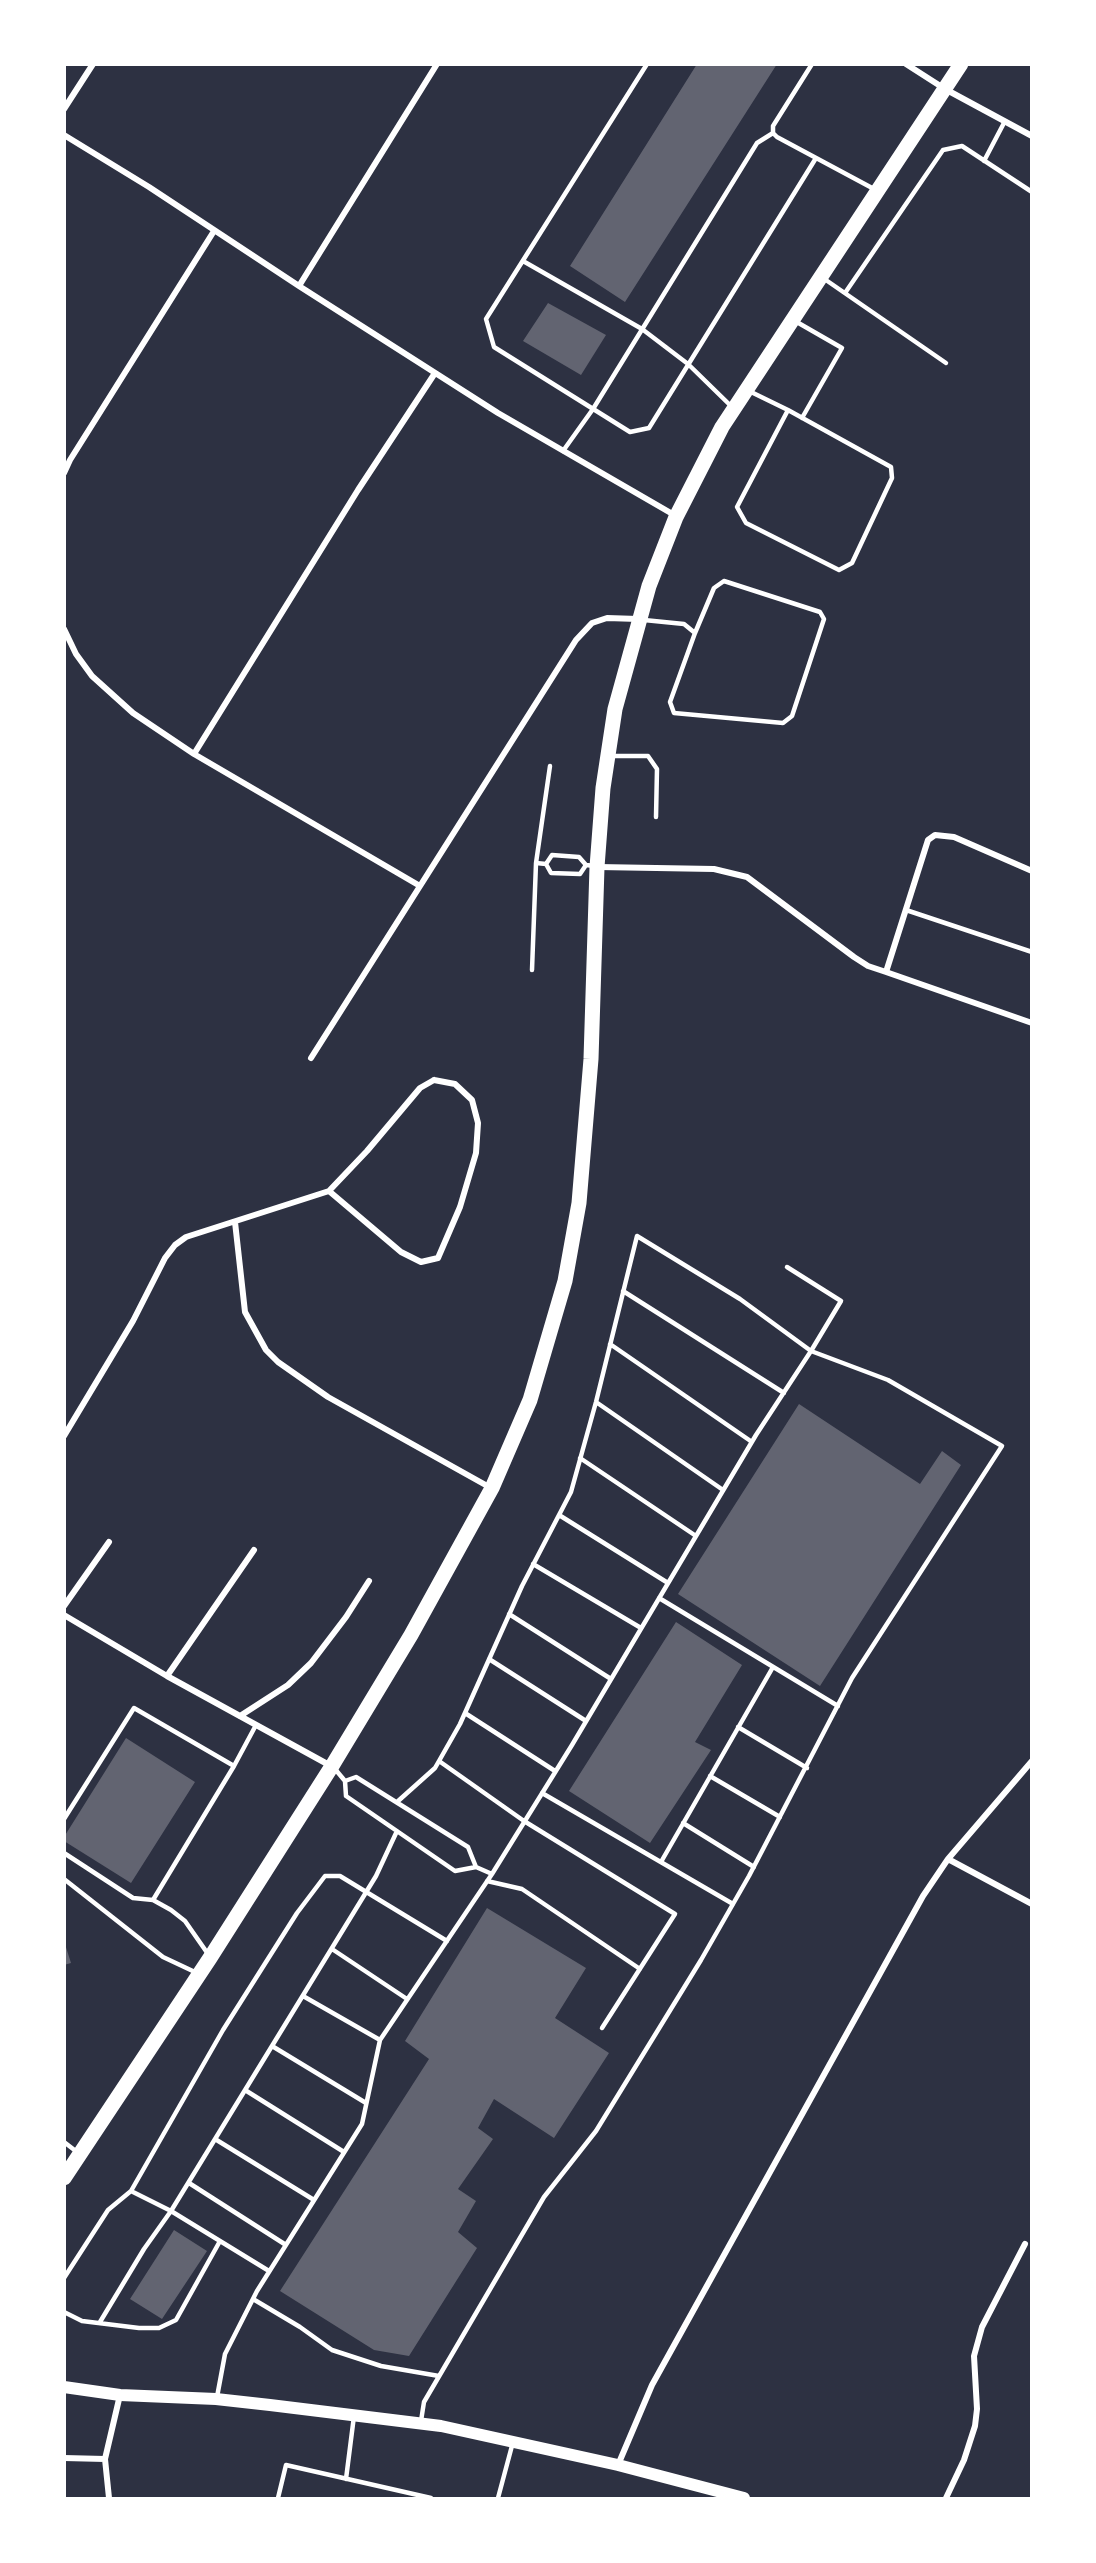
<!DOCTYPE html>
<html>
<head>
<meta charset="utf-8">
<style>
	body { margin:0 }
	#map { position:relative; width:1096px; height:2563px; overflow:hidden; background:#2d3142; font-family:Rubik,sans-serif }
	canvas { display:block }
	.frame { position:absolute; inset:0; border:66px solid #fff; pointer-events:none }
</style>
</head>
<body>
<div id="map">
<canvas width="1096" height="2563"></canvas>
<div class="frame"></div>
</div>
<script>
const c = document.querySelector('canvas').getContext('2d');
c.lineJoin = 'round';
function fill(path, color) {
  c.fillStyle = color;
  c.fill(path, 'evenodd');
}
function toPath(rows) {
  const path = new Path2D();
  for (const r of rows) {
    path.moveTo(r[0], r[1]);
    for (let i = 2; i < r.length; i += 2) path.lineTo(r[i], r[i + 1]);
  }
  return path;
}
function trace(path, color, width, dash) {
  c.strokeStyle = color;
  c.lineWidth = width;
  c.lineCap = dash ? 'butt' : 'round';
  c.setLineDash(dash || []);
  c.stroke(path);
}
fill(toPath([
	[697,64,777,64,625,302,570,266],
	[548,303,606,335,581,375,523,341],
	[799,1404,920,1484,942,1451,961,1465,820,1686,678,1594],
	[676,1622,742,1665,695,1742,711,1750,650,1843,569,1791],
	[126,1738,195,1782,131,1883,64,1841,64,1837],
	[487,1908,586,1968,555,2018,609,2053,554,2138,494,2099,478,2128,493,2139,458,2189,476,2201,458,2232,477,2248,409,2356,374,2350,280,2291,429,2059,405,2041],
	[64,1941,71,1963,64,1965],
	[174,2230,207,2251,162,2319,130,2299]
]), '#626471');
trace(toPath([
	[647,64,486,319,494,347,630,432,649,428,816,158],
	[812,64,773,126,773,133,777,137,874,189],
	[984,161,1005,121],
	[523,261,642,329,688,364,732,407],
	[823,278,946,363],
	[845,293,943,150,962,146,1032,192],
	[795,321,842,348,802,418],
	[749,391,788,410,891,467,892,478,852,563,839,570,746,523,737,507,788,410],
	[563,451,593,409,757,143,773,133],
	[724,581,820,612,824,619,792,716,783,723,674,713,670,702,695,633,714,588,724,581],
	[644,620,684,624,695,633],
	[610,756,648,756,657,769,656,817],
	[536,863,550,766],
	[546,864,552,855,579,857,586,865,595,866],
	[546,864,551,873,580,874,586,865],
	[906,910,1032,952],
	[532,970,536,863,546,864],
	[623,1291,784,1393],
	[610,1344,752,1442],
	[596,1402,723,1490],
	[580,1458,696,1536],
	[559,1515,668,1583],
	[533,1564,641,1628],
	[659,1598,838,1706],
	[509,1614,611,1679],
	[489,1659,586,1721],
	[465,1713,555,1771],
	[738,1727,807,1768],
	[439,1761,524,1821,675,1914,602,2028],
	[335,1769,345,1781,346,1796,455,1871,476,1867,492,1874,572,1745,756,1435,811,1351,888,1380,1002,1446,852,1678,749,1876,701,1960,596,2131,544,2197,424,2402,421,2421],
	[710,1776,780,1817],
	[345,1781,356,1777,468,1847,476,1867],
	[542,1793,733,1904],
	[397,1802,435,1768,439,1761,460,1724,522,1586,571,1492,596,1402,637,1236,740,1299,811,1351,841,1301,787,1267],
	[64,1819,134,1708,234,1766,256,1725],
	[683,1823,754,1867],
	[64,1853,133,1898,153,1900,171,1910,185,1921,208,1954],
	[661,1862,773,1667],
	[64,1879,163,1957,197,1973],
	[487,1881,522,1889,640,1969],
	[153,1900,234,1766],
	[332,1949,407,1999],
	[303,1996,380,2040],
	[272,2046,366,2103],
	[245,2090,344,2152],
	[215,2139,314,2200],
	[64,2142,77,2152],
	[189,2183,286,2245],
	[269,2271,171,2211,376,1876,397,1831],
	[64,2278,108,2210,131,2191],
	[253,2299,300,2327,332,2350,381,2366,439,2376],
	[64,2312,82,2321,139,2328,159,2328,176,2320,220,2241],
	[100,2322,144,2249,171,2211,131,2191,223,2030,297,1913,325,1876,340,1876,447,1941],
	[217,2397,225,2354,257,2291,362,2124,380,2040,492,1874],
	[346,2479,354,2416],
	[278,2498,286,2465,431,2498],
	[498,2498,513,2442]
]), '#fff', 4.5);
trace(toPath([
	[906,64,945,89,1032,136],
	[64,109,93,64],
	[64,135,149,187,299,286,498,413,676,516],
	[299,286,437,64],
	[64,473,70,460,214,231],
	[64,629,76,654,92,676,133,713,194,754,420,886],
	[194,754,358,490,435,373],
	[598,867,714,869,747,877,854,957,868,966,886,972],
	[1032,871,954,837,935,835,928,840,886,972,1032,1023],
	[311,1058,576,640,592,623,607,618,638,619],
	[434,1080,455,1084,472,1100,478,1123,476,1153,460,1207,438,1258,421,1262,401,1252,329,1191,367,1151,420,1088,434,1080],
	[235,1222,245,1312,266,1350,278,1362,328,1397,491,1488],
	[64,1436,133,1321,165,1258,175,1245,186,1237,329,1191],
	[64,1606,109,1542],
	[64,1615,167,1676,331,1766],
	[167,1676,254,1550],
	[240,1716,288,1685,311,1663,346,1617,369,1581],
	[948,1859,1032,1904],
	[64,2458,105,2459],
	[618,2465,652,2385,923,1896,948,1859,1032,1761],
	[109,2498,105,2459,120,2395],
	[946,2498,964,2460,975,2426,977,2409,974,2356,982,2327,1025,2244]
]), '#fff', 6);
trace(toPath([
	[64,2387,120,2395,216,2399,270,2405,441,2426,618,2465,744,2498]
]), '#fff', 12);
trace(toPath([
	[64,2178,210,1958,332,1766,411,1635,492,1488,530,1400,565,1281,579,1203,591,1059,597,867,603,788,615,709,649,586,676,517,722,427,961,64]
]), '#fff', 15);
</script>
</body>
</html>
